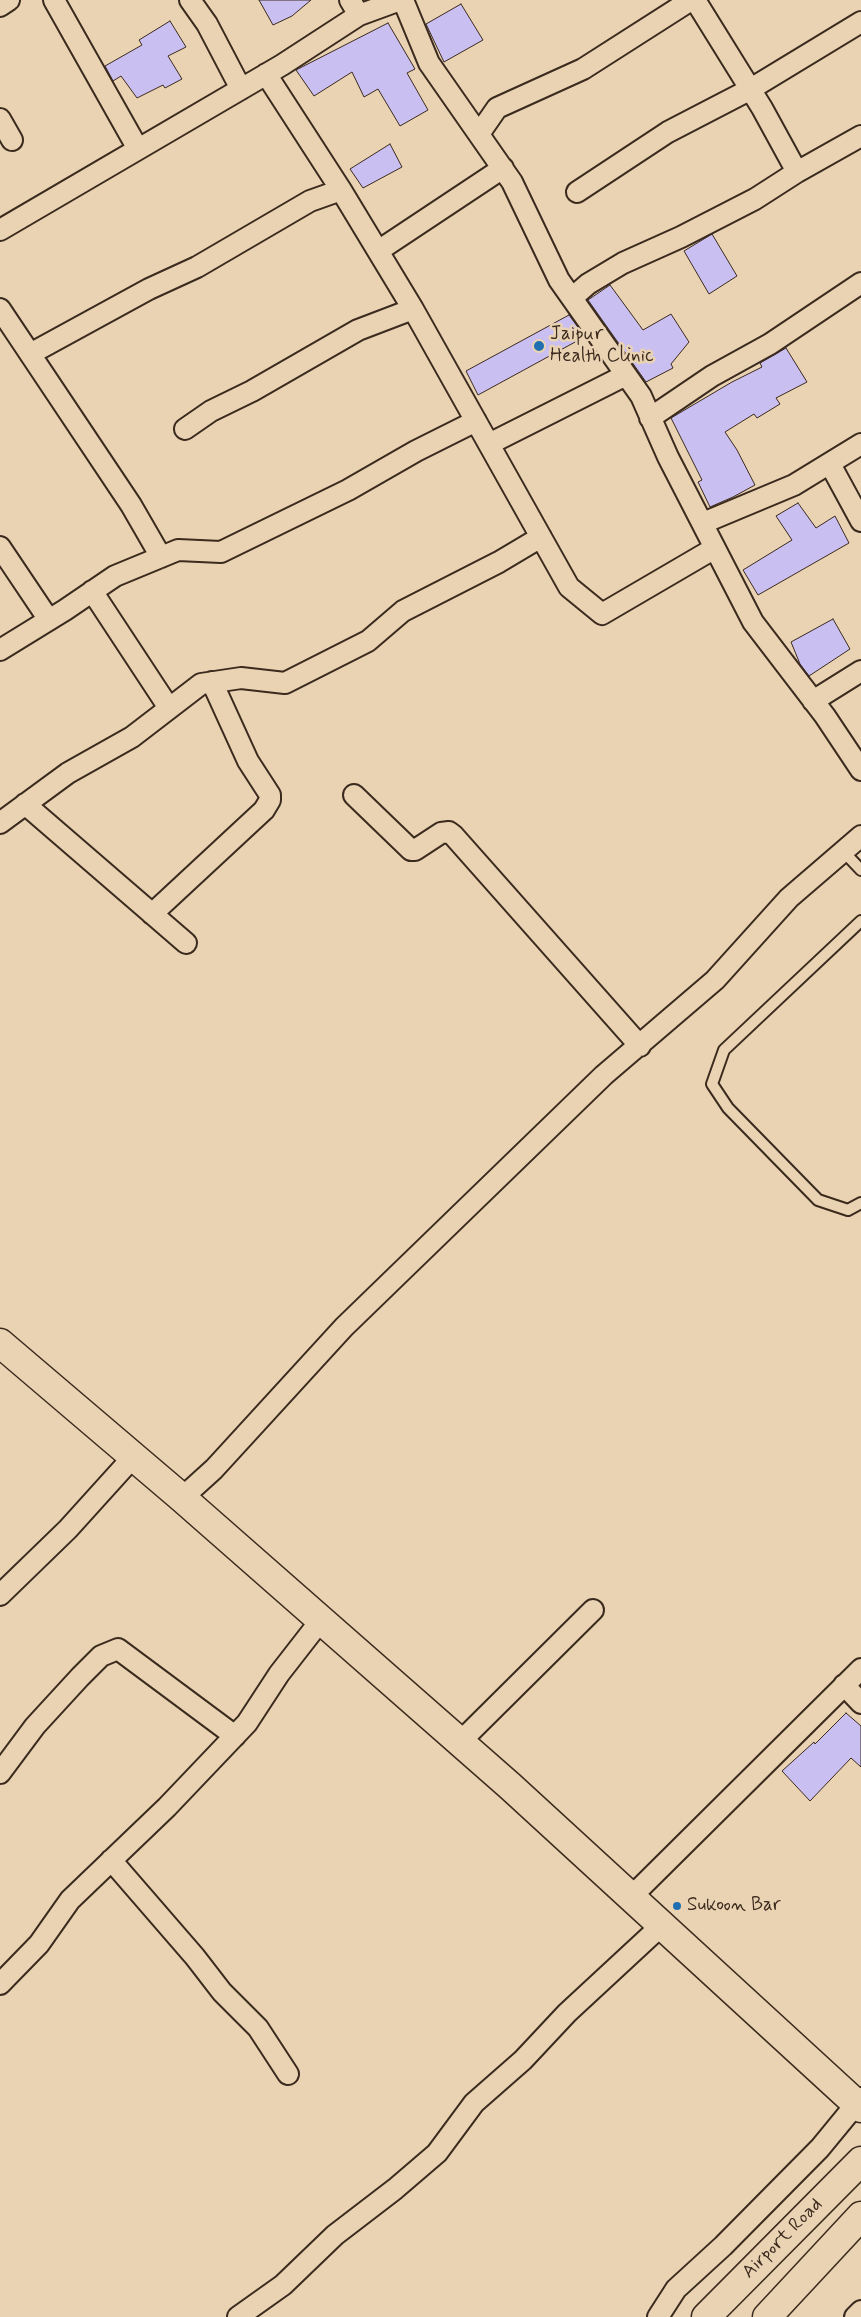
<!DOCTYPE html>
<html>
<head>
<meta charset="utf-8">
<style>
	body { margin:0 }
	canvas { display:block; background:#ead3b3 }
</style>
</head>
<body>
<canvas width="861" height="2317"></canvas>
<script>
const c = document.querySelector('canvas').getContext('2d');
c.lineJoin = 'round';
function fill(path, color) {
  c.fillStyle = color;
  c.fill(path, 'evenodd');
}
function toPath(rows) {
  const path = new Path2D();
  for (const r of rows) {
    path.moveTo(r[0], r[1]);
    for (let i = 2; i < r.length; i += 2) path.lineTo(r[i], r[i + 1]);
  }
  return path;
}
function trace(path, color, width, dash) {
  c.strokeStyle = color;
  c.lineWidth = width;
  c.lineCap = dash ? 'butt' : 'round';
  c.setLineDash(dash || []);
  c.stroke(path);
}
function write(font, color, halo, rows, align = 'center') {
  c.font = font + ' Mynerve,sans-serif';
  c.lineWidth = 5;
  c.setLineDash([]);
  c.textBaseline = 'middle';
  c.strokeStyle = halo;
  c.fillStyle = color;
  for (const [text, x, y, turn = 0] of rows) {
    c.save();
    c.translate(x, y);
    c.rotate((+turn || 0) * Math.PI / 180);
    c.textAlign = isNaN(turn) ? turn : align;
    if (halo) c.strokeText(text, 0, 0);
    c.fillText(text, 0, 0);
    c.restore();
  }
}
const building = toPath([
	[259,0,311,0,292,16,273,25,259,0],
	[461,4,483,40,444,62,426,24,461,4],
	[170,21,186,47,168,56,182,79,165,88,163,85,137,98,121,76,113,81,105,66,142,45,139,40,170,21],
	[388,23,415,69,407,73,428,110,400,126,378,89,364,97,352,72,314,96,296,70,388,23],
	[390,144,402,167,363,188,350,169,390,144],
	[712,234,737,276,709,294,684,251,712,234],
	[610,285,643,330,671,314,689,342,671,364,673,368,646,382,588,300,610,285],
	[569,315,583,334,576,338,577,341,478,395,466,371,569,315],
	[786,348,807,382,776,398,780,404,757,418,754,414,725,432,737,450,755,485,733,497,710,507,698,482,702,480,671,418,732,382,762,367,760,363,786,348],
	[798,503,816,528,835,516,849,543,758,595,743,570,792,540,776,516,798,503],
	[833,619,850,649,809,676,800,664,791,642,833,619],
	[846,1713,861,1726,861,1767,851,1758,810,1801,782,1771,814,1742,815,1744,846,1713]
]);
fill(building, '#cabff1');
trace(building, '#3b2a1e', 1);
const lane = toPath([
	[843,851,861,870],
	[861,921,724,1050,712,1084,728,1108,818,1200,848,1210,861,1203]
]);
const street = toPath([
	[54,0,138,149],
	[190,0,207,24,241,89],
	[350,0,359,15],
	[403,0,429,63,512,182,559,280,641,396,668,457,753,622,825,716,861,770],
	[695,0,762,108,797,172],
	[0,6,9,0],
	[266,74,341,190,413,309,569,587,602,614,715,548],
	[0,119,12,140],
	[479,134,497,108,583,69,691,0],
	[577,192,668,132,749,90,861,22],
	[0,230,282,65,359,15,400,0],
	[378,251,503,168],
	[572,298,588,284,623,263,681,237,755,199,797,172,861,136],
	[0,309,131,505,161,557],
	[30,354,149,289,197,267,310,201,341,190],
	[650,418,712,376,770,344,861,283],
	[185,429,211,411,252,391,358,330,413,309],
	[489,444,626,375],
	[830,464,861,521],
	[703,523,794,485,861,444],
	[0,547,49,620],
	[92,591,169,708],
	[0,650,65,610,115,576,178,550,221,552,348,490,416,451,476,421],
	[813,701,861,671],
	[354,795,411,850,415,850,441,833,449,832,453,835,640,1046],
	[25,804,186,943],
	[0,823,68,773,132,737,201,684,241,678,285,683,368,641,403,611,499,562,541,537],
	[152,914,264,810,270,800,270,795,248,761,212,682],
	[182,1498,214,1469,344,1327,604,1075,715,980,789,898,861,836],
	[0,1595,68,1529,134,1456],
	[844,1685,861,1703],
	[460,1742,593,1610],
	[0,1773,35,1726,80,1677,101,1656,118,1649,235,1736],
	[111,1860,195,1957,222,1992,258,2028,288,2074],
	[631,1897,861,1669],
	[0,1984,39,1944,70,1900,167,1807,247,1723,279,1674,321,1620],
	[238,2317,283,2285,335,2235,395,2189,437,2153,474,2103,523,2060,567,2013,662,1925],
	[658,2317,676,2289,723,2246,820,2148,861,2098],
	[855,2317,861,2311]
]);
const secondary = toPath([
	[0,1343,182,1498,510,1786,861,2108],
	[706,2317,861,2161],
	[767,2317,861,2216]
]);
trace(lane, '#3b2a1e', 14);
trace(street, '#3b2a1e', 24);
trace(secondary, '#3b2a1e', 31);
trace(lane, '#ead3b3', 10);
trace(street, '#ead3b3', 20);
trace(secondary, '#ead3b3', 28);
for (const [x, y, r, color] of [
	[539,346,6,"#1f6fb2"],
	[677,1906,5,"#1f6fb2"]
]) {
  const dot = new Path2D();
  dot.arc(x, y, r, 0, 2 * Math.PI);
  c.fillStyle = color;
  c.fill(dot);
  trace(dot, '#ead3b3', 2);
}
write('19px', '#3b2a1e', '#ead3b3', [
	["Jaipur",550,335],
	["Health Clinic",550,357],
	["Sukoon Bar",687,1906]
], 'left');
write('19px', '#3b2a1e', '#ead3b3', [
	["Airport Road",783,2239,-45]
]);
</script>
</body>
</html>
